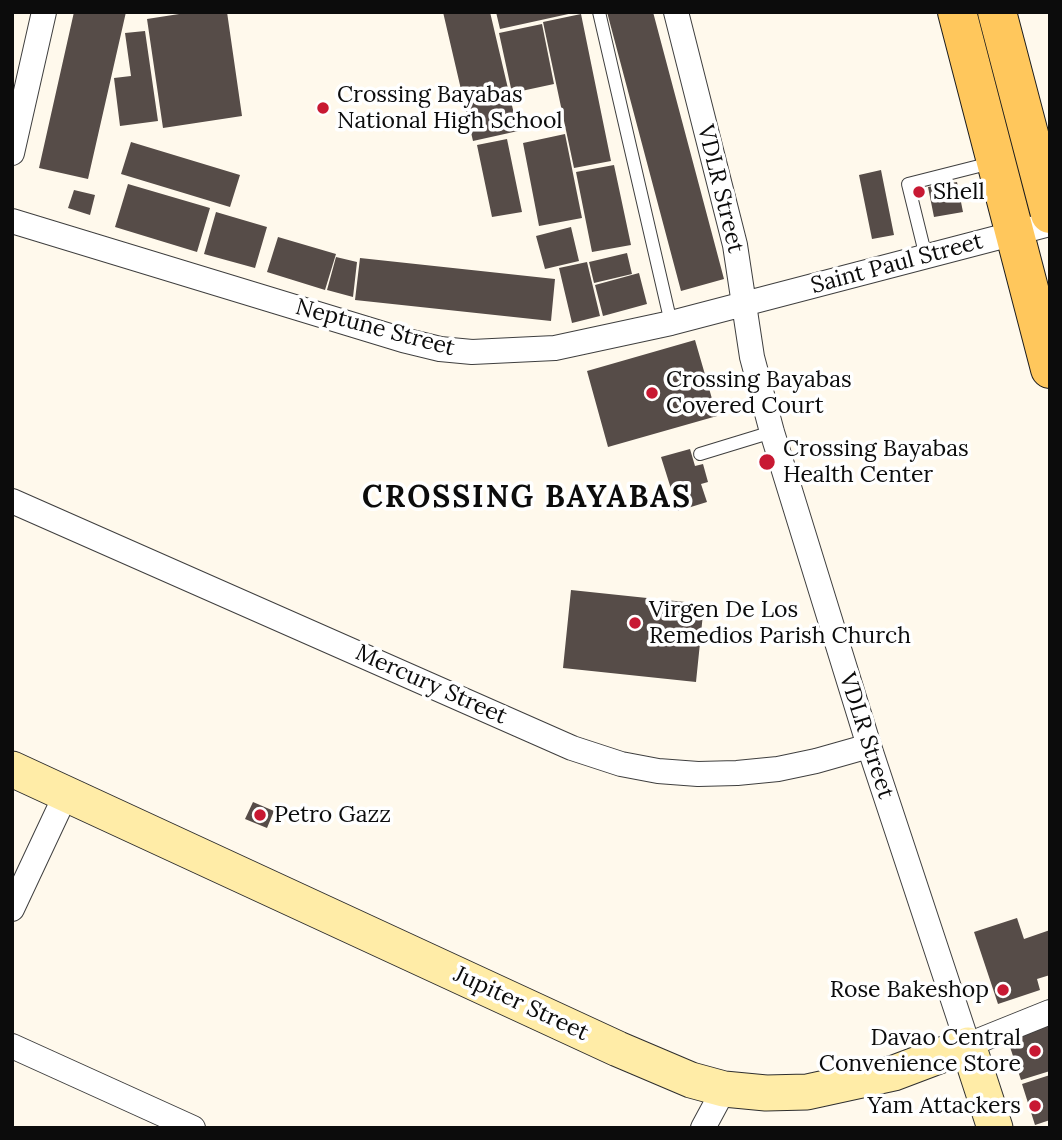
<!DOCTYPE html>
<html>
<head>
<meta charset="utf-8">
<style>
	body { margin:0 }
	#map { position:relative; width:1062px; height:1140px; overflow:hidden; background:#fff9ec; font-family:Lora,serif }
	canvas { display:block }
	.frame { position:absolute; inset:0; border:14px solid #0c0c0c; pointer-events:none }
</style>
</head>
<body>
<div id="map">
<canvas width="1062" height="1140"></canvas>
<div class="frame"></div>
</div>
<script>
const c = document.querySelector('canvas').getContext('2d');
c.lineJoin = 'round';
function fill(path, color) {
  c.fillStyle = color;
  c.fill(path, 'evenodd');
}
function toPath(rows) {
  const path = new Path2D();
  for (const r of rows) {
    path.moveTo(r[0], r[1]);
    for (let i = 2; i < r.length; i += 2) path.lineTo(r[i], r[i + 1]);
  }
  return path;
}
function trace(path, color, width, dash) {
  c.strokeStyle = color;
  c.lineWidth = width;
  c.lineCap = dash ? 'butt' : 'round';
  c.setLineDash(dash || []);
  c.stroke(path);
}
function write(font, color, halo, rows, align = 'center') {
  c.font = font + ' Lora,serif';
  c.lineWidth = 7;
  c.setLineDash([]);
  c.textBaseline = 'middle';
  c.strokeStyle = halo;
  c.fillStyle = color;
  for (const [text, x, y, turn = 0] of rows) {
    c.save();
    c.translate(x, y);
    c.rotate((+turn || 0) * Math.PI / 180);
    c.textAlign = isNaN(turn) ? turn : align;
    if (halo) c.strokeText(text, 0, 0);
    c.fillText(text, 0, 0);
    c.restore();
  }
}
fill(toPath([
	[74,12,126,12,88,179,39,168],
	[192,12,227,12,242,116,163,128,147,19],
	[443,12,490,12,518,131,473,141],
	[496,12,573,12,573,13,500,29],
	[607,12,653,12,724,279,681,291],
	[581,14,611,161,574,168,543,22],
	[542,24,554,84,512,93,499,33],
	[145,31,158,121,120,126,114,78,131,76,125,33],
	[565,134,582,218,539,226,523,143],
	[507,139,522,212,492,217,477,145],
	[131,142,240,175,230,207,121,174],
	[614,165,631,245,592,252,576,172],
	[881,170,894,235,872,239,859,175],
	[957,182,963,212,934,217,928,187],
	[128,184,210,208,197,252,115,227],
	[74,190,95,195,90,215,68,208],
	[216,212,267,227,255,268,204,254],
	[571,227,579,261,545,269,536,236],
	[278,237,336,254,325,290,267,272],
	[627,253,632,274,594,283,589,262],
	[336,257,357,262,353,297,327,290],
	[360,258,555,279,551,321,355,300],
	[587,262,600,316,572,323,559,268],
	[639,273,647,304,603,316,595,285],
	[695,340,717,416,608,447,587,371],
	[690,449,695,466,703,464,708,482,701,484,707,502,678,511,661,457],
	[571,590,704,604,696,682,563,668],
	[253,802,274,811,267,828,245,819],
	[1017,918,1024,939,1050,930,1050,975,1037,979,1040,990,998,1004,974,932],
	[1050,1021,1050,1071,1021,1080,1006,1035],
	[1050,1075,1050,1120,1035,1125,1022,1084]
]), '#564c48');
const lane = toPath([
	[599,12,671,323],
	[926,257,908,184,991,163],
	[700,454,772,432]
]);
const street = toPath([
	[676,12,735,245,752,357,772,432,869,746,968,1045,1050,1012],
	[12,153,44,12],
	[12,221,403,340,440,349,472,352,555,348,671,323,1050,224],
	[12,501,572,748,621,764,658,771,698,774,737,773,778,769,816,761,869,746],
	[12,909,66,794],
	[12,1046,193,1128],
	[703,1128,724,1089]
]);
const secondary = toPath([
	[12,769,618,1049,691,1080,724,1089,766,1093,807,1092,894,1073,968,1045,995,1128]
]);
const primary = toPath([
	[957,12,1050,369],
	[997,12,1050,214]
]);
trace(lane, '#3f3f3f', 14);
trace(street, '#3f3f3f', 26);
trace(secondary, '#2e2e2e', 37);
trace(primary, '#1d1d1d', 40);
trace(lane, '#fff', 12);
trace(street, '#fff', 24);
trace(secondary, '#ffeca7', 35);
trace(primary, '#ffc75c', 38);
for (const [x, y, r, color] of [
	[323,108,7,"#c81933"],
	[919,192,7,"#c81933"],
	[652,393,7,"#c81933"],
	[767,462,9,"#c81933"],
	[635,623,7,"#c81933"],
	[260,815,7,"#c81933"],
	[1003,990,7,"#c81933"],
	[1035,1051,7,"#c81933"],
	[1035,1106,7,"#c81933"]
]) {
  const dot = new Path2D();
  dot.arc(x, y, r, 0, 2 * Math.PI);
  c.fillStyle = color;
  c.fill(dot);
  trace(dot, '#fff', 2.5);
}
write('23px', '#0c0c0c', '#fff', [
	["Crossing Bayabas",337,95],
	["National High School",337,121],
	["Shell",933,192],
	["Crossing Bayabas",666,380],
	["Covered Court",666,406],
	["Crossing Bayabas",783,449],
	["Health Center",783,475],
	["Virgen De Los",649,610],
	["Remedios Parish Church",649,636],
	["Petro Gazz",274,815],
	["Rose Bakeshop",989,990,"right"],
	["Davao Central",1021,1038,"right"],
	["Convenience Store",1021,1064,"right"],
	["Yam Attackers",1021,1106,"right"]
], 'left');
write('23px', '#0c0c0c', '#fff', [
	["VDLR Street",720,189,76],
	["Saint Paul Street",897,264,-15],
	["Neptune Street",375,328,15],
	["Mercury Street",431,685,24],
	["VDLR Street",866,736,72],
	["Jupiter Street",521,1004,25]
]);
c.letterSpacing = '2px';
write('bold 30px', '#0c0c0c', '#fff', [
	["CROSSING BAYABAS",527,498]
]);
c.letterSpacing = '0px';
</script>
</body>
</html>
